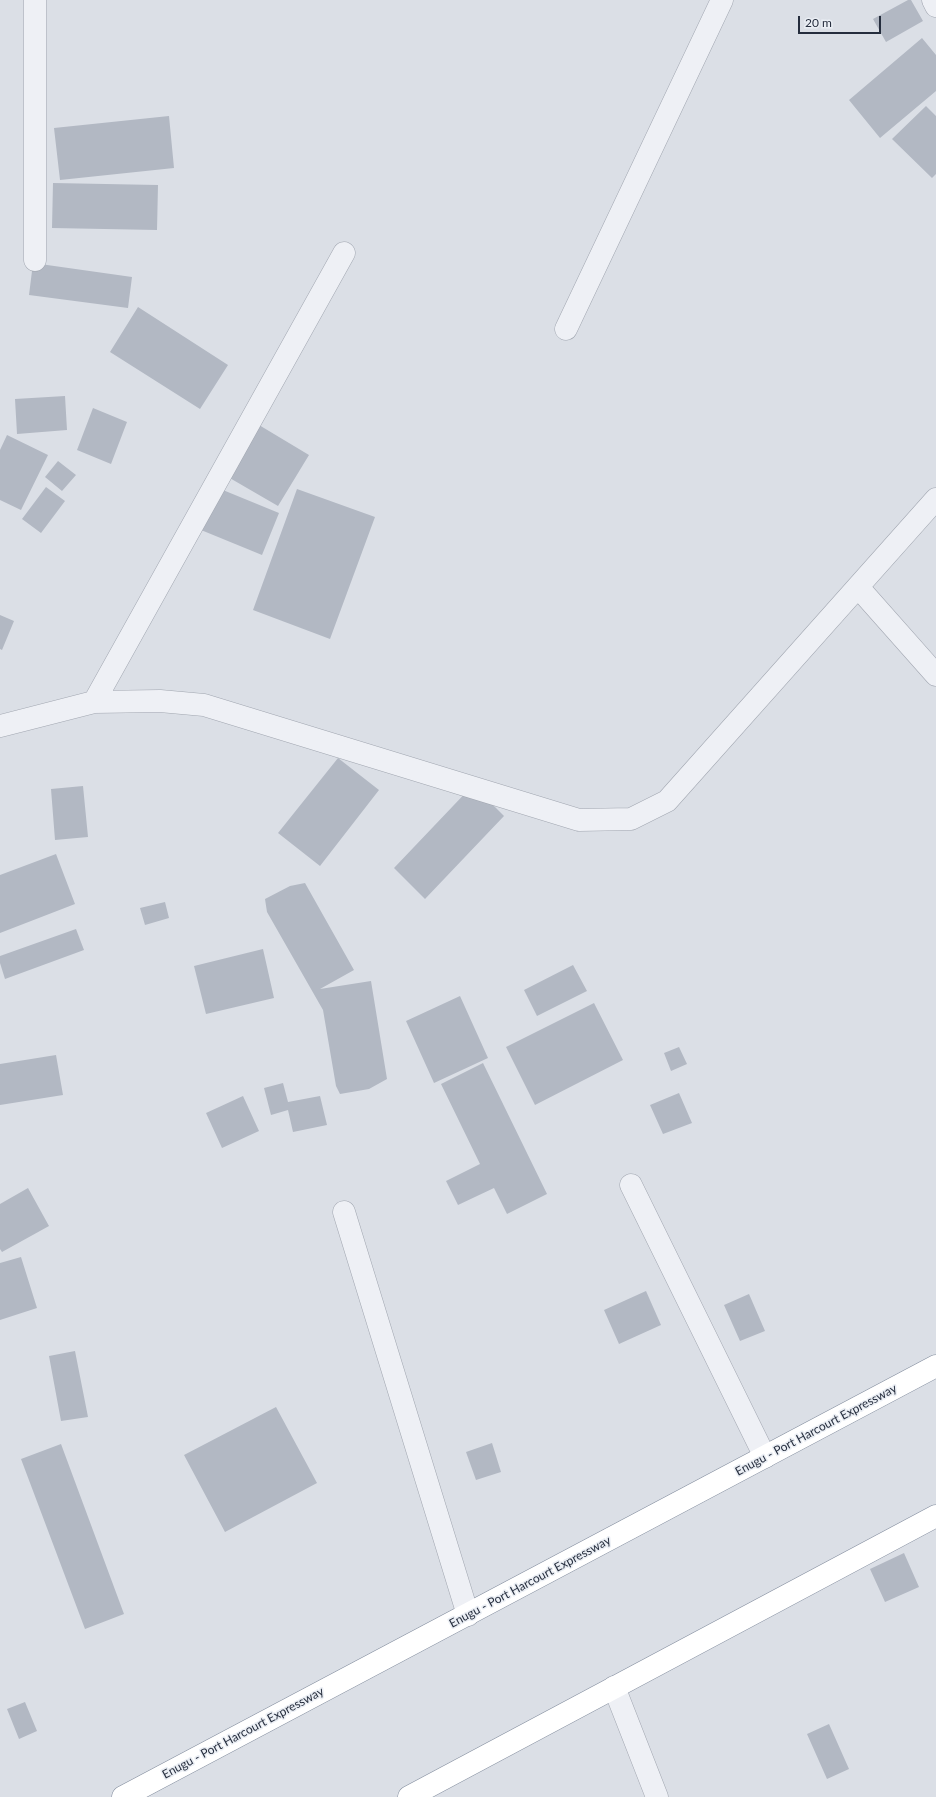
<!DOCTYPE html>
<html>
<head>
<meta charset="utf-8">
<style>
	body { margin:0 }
	#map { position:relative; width:936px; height:1797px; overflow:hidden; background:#dbdfe6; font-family:Lato,sans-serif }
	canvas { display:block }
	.scale { position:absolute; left:798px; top:16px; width:83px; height:18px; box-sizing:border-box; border:2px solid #252d3d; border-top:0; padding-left:5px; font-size:12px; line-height:14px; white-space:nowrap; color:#252d3d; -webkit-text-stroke:3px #eaeef4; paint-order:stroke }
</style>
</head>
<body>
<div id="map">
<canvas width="936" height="1797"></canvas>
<div class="scale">20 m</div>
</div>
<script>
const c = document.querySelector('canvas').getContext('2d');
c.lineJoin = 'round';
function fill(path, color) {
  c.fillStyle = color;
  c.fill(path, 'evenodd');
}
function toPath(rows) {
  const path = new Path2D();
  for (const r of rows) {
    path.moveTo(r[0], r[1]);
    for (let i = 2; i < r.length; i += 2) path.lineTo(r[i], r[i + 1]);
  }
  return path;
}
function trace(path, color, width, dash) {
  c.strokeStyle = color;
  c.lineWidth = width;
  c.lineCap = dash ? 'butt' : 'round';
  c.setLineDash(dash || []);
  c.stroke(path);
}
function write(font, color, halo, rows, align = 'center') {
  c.font = font + ' Lato,sans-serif';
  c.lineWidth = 3;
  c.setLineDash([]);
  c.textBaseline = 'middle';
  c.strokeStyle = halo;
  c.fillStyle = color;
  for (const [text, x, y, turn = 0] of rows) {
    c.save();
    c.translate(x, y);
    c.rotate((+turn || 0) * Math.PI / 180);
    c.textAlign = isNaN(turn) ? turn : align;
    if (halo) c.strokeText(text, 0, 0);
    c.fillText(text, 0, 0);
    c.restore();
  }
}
fill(toPath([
	[908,0,911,0,923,21,886,42,873,19],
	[922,38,936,55,936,91,880,138,849,100],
	[926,106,936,116,936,174,932,178,892,139],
	[169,116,174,168,60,180,54,128],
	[53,183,158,185,157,230,52,228],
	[33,263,132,277,128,308,29,295],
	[138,307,228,365,200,409,110,352],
	[65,396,67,430,17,434,15,399],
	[93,408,127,422,111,464,77,450],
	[259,425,309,455,278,506,228,477],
	[7,435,48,455,21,510,0,500,0,450],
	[58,461,76,475,62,491,45,477],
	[46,487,65,501,41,533,22,519],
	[218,488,279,513,262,555,201,530],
	[297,489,375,517,330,639,253,610],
	[0,615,14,621,2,650,0,649],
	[338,758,379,790,320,866,278,833],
	[473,785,504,816,425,899,394,868],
	[83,786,88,837,55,840,51,789],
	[56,854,75,904,0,933,0,875],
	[305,883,354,970,320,989,371,981,387,1079,369,1089,340,1094,336,1086,323,1010,267,912,265,899,290,886],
	[165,902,169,918,145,925,140,908],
	[76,929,84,950,5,979,0,963,0,956],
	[263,949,274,998,206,1014,194,966],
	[573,965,587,991,537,1016,524,990],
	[460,996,488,1058,434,1083,406,1021],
	[594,1003,623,1060,535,1105,506,1047],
	[679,1047,687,1064,671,1071,664,1053],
	[56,1055,63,1095,0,1105,0,1064],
	[483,1063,547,1194,507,1214,494,1188,458,1205,446,1181,480,1164,441,1084],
	[283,1083,288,1102,320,1096,327,1125,293,1132,288,1110,271,1115,264,1088],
	[679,1093,692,1123,663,1134,650,1105],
	[243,1096,259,1131,222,1148,206,1113],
	[28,1188,49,1226,2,1252,0,1249,0,1204],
	[21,1257,37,1308,0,1320,0,1263],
	[646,1291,661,1325,619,1344,604,1310],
	[749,1294,765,1331,740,1341,724,1305],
	[75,1351,88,1417,61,1421,49,1356],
	[276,1407,317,1483,225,1532,184,1455],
	[492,1443,501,1472,476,1480,466,1452],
	[61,1444,124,1614,85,1629,21,1459],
	[904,1553,919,1587,885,1602,870,1569],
	[25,1702,37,1731,19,1739,7,1709],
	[829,1724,849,1769,827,1779,807,1734]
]), '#b2b8c3');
const street = toPath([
	[35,0,35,260],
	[933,0,936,6],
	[566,329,722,0],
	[858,587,936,675],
	[94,702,344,253],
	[0,726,94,702,160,701,204,705,579,820,631,819,667,801,936,499],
	[631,1185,765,1457],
	[344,1212,468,1615],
	[614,1687,657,1797]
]);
const highway = toPath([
	[123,1797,936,1366],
	[409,1797,936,1516]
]);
trace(street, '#a1a6b0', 23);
trace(highway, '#828c9d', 23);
trace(street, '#eef0f5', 22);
trace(highway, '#fff', 22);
write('12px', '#252d3d', '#eaeef4', [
	["Enugu - Port Harcourt Expressway",816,1430,-28],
	["Enugu - Port Harcourt Expressway",530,1582,-28],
	["Enugu - Port Harcourt Expressway",243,1733,-28]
]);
</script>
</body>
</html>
